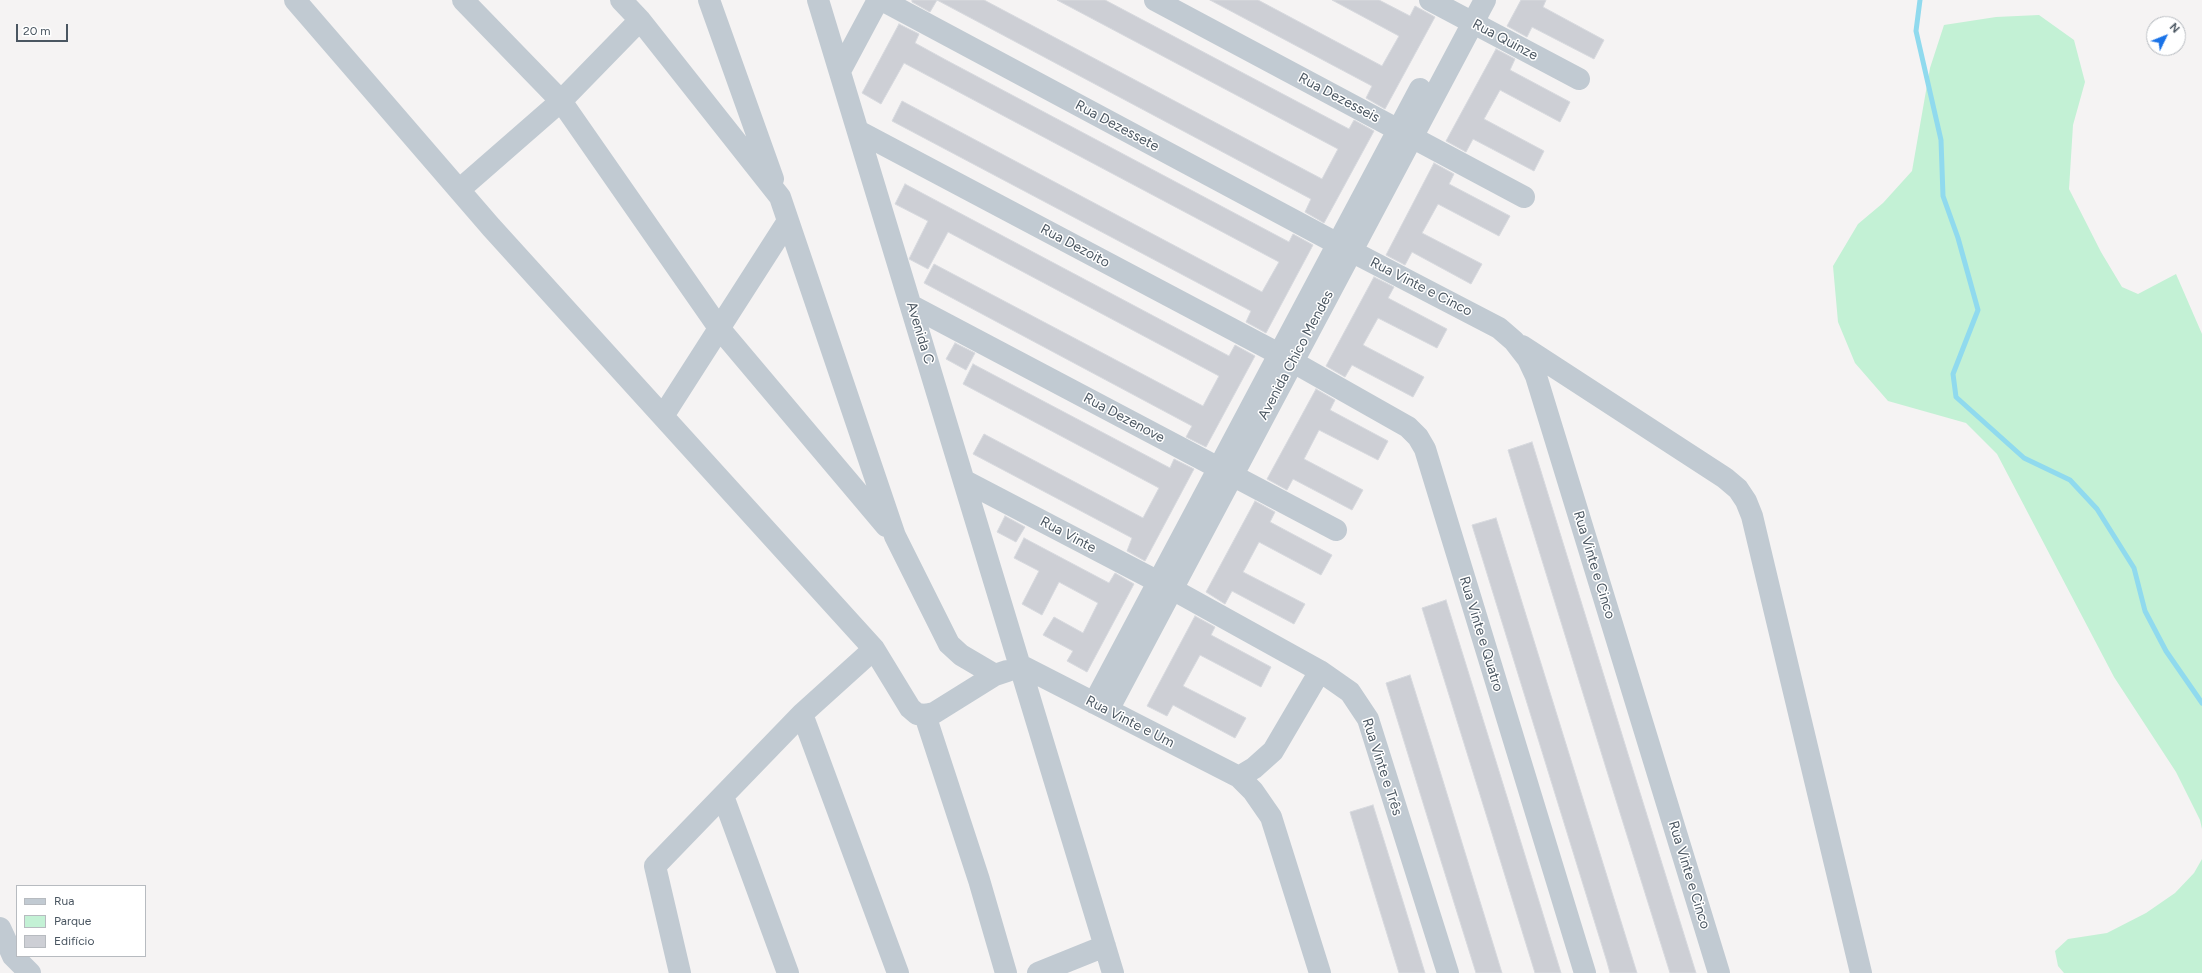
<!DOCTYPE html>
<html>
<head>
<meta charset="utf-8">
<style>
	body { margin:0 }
	#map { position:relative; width:2202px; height:973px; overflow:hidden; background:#f5f3f3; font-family:Figtree,sans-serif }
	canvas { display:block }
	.legend { position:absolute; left:16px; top:885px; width:130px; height:72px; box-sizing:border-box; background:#fff; border:1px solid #b7bbc0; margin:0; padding:5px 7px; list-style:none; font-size:12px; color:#4a5661 }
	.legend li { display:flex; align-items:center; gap:8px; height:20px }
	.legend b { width:20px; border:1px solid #b7bbc0 }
	.north { position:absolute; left:2146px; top:16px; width:40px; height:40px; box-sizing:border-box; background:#fff; border:1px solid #b7bbc0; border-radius:50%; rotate:47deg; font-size:11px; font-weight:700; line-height:16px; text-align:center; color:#4a5661 }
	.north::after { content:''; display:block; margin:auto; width:14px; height:18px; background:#1a73e8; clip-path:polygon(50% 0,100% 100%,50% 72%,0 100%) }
	.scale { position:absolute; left:16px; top:24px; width:52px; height:18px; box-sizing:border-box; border:2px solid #4a5661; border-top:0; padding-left:5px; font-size:12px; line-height:14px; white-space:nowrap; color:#4a5661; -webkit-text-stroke:3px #fff; paint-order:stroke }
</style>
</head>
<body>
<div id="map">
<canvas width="2202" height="973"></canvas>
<ul class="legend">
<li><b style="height:5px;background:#c1cad2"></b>Rua</li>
<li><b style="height:11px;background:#c3f1d5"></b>Parque</li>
<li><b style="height:11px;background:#cdcfd5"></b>Edifício</li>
</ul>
<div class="north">N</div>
<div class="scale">20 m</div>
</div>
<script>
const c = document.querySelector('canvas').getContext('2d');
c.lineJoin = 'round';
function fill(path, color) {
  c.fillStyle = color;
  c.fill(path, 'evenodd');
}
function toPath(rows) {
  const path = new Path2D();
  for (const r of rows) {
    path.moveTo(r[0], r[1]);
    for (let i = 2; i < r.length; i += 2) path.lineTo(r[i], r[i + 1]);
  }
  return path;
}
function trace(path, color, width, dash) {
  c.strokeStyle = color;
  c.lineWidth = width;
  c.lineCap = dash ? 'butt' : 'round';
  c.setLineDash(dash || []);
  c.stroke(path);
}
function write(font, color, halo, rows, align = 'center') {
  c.font = font + ' Figtree,sans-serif';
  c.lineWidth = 3;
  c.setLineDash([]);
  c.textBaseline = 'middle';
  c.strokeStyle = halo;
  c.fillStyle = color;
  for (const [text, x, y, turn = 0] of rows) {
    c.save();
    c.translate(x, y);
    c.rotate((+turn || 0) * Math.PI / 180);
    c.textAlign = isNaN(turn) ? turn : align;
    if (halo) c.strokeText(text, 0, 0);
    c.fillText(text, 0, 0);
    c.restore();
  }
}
fill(toPath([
	[2039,15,2074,40,2085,82,2073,125,2069,189,2101,252,2122,287,2138,294,2176,274,2202,334,2202,829,2200,820,2176,772,2114,677,1997,454,1966,423,1888,401,1855,363,1838,322,1833,266,1858,224,1883,203,1912,171,1930,68,1944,25,1996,17],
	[2202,859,2202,973,2064,973,2058,966,2055,951,2068,939,2107,933,2146,913,2175,893,2194,873]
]), '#c3f1d5');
trace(toPath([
	[1920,0,1916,31,1941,140,1943,196,1958,238,1978,310,1953,374,1956,397,2024,458,2070,480,2097,509,2134,568,2145,611,2166,651,2202,703]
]), '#90daee', 5);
const building = toPath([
	[912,0,937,0,930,12,912,2,912,0],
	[937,0,984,0,1322,179,1338,149,1057,0,1105,0,1349,129,1354,120,1374,131,1324,223,1305,212,1311,199,937,0],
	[1210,0,1258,0,1382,66,1399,36,1332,0,1379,0,1410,16,1415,6,1435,17,1385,109,1366,98,1372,86,1210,0],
	[1521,0,1546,0,1543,7,1604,40,1594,59,1532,27,1527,37,1507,26,1521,0],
	[899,24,919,34,915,43,946,60,1289,242,1293,234,1313,245,1266,333,1246,322,1251,311,892,121,902,101,1262,292,1279,262,904,63,881,104,862,93,899,24],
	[1496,49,1515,59,1510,70,1570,102,1560,122,1500,90,1484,119,1544,151,1534,171,1473,139,1466,152,1446,141,1496,49],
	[1434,163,1454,174,1449,184,1510,216,1499,236,1438,204,1422,233,1482,264,1471,284,1412,252,1405,265,1386,255,1434,163],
	[905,184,1229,356,1235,345,1255,356,1206,447,1186,437,1192,426,924,283,934,264,1203,406,1219,376,948,232,928,269,909,259,928,221,895,204,905,184],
	[1374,277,1394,287,1388,298,1447,329,1437,348,1378,318,1363,345,1424,377,1413,397,1352,365,1345,377,1326,366,1374,277],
	[955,343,975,353,966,370,946,359,955,343],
	[973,364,1170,468,1174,459,1194,469,1145,561,1127,551,1132,538,973,454,984,434,1143,518,1159,488,963,384,973,364],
	[1316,389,1335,400,1330,410,1388,441,1378,460,1319,430,1304,459,1363,490,1352,510,1293,479,1287,490,1267,479,1316,389],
	[1532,442,1628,754,1696,973,1670,973,1606,768,1508,450,1532,442],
	[1255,501,1275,512,1270,522,1332,555,1321,575,1259,542,1243,572,1305,604,1294,624,1232,591,1225,604,1206,592,1255,501],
	[1005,516,1025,527,1016,542,997,532,1005,516],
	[1496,518,1508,557,1637,973,1610,973,1607,962,1472,525,1496,518],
	[1024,538,1109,583,1115,573,1134,584,1087,672,1067,661,1073,651,1043,635,1054,617,1083,633,1098,603,1059,582,1042,615,1022,604,1039,571,1014,558,1024,538],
	[1446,600,1512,813,1561,973,1535,973,1490,827,1422,608,1446,600],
	[1195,616,1215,627,1211,635,1271,667,1261,687,1200,655,1183,686,1246,718,1235,738,1173,705,1167,716,1147,706,1195,616],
	[1410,675,1432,745,1502,973,1476,973,1432,832,1386,683,1410,675],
	[1373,805,1401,895,1425,973,1399,973,1368,872,1350,812,1373,805]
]);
fill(building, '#cdcfd5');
trace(building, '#d7d9de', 1);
trace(toPath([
	[295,0,491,227,874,649,910,708,917,714,925,715,934,713,995,675],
	[463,0,561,101,719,328,886,526],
	[621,0,640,20,780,197,895,536,949,644,961,655,995,675,1007,671],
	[709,0,773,179],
	[818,0,1113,973],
	[882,0,1351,251,1499,328,1514,341,1528,359,1536,376,1719,973],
	[1155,0,1524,197],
	[1430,0,1579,79],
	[840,71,878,0],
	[858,131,1279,354,1408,427,1418,437,1425,449,1585,973],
	[459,190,561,101,640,20],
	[912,306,1336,530],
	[1522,346,1725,478,1738,489,1746,501,1752,516,1861,973],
	[663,416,788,221],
	[965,481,1172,589,1320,671,1350,692,1368,719,1448,973],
	[1022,666,1239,777,1253,791,1271,817,1320,973],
	[1094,703,1420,89],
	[1108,710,1485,0],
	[802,714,898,973],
	[925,715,979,880,1006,973],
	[1239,777,1254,768,1273,751,1320,671],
	[723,796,788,973],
	[0,928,13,956,30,973],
	[680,973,655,866,802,714,874,649],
	[1038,973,1105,946]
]), '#c1cad2', 22);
write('14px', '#4a5661', '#fff', [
	["Rua Quinze",1505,40,28],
	["Rua Dezesseis",1339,98,28],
	["Rua Dezessete",1117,126,28],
	["Rua Dezoito",1075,246,28],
	["Rua Vinte e Cinco",1421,287,27],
	["Avenida C",920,333,73],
	["Avenida Chico Mendes",1296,355,-62],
	["Rua Dezenove",1124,418,28],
	["Rua Vinte",1068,535,28],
	["Rua Vinte e Cinco",1594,565,73],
	["Rua Vinte e Quatro",1481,634,73],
	["Rua Vinte e Um",1130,722,27],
	["Rua Vinte e Três",1382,767,72],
	["Rua Vinte e Cinco",1689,875,73]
]);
</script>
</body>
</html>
